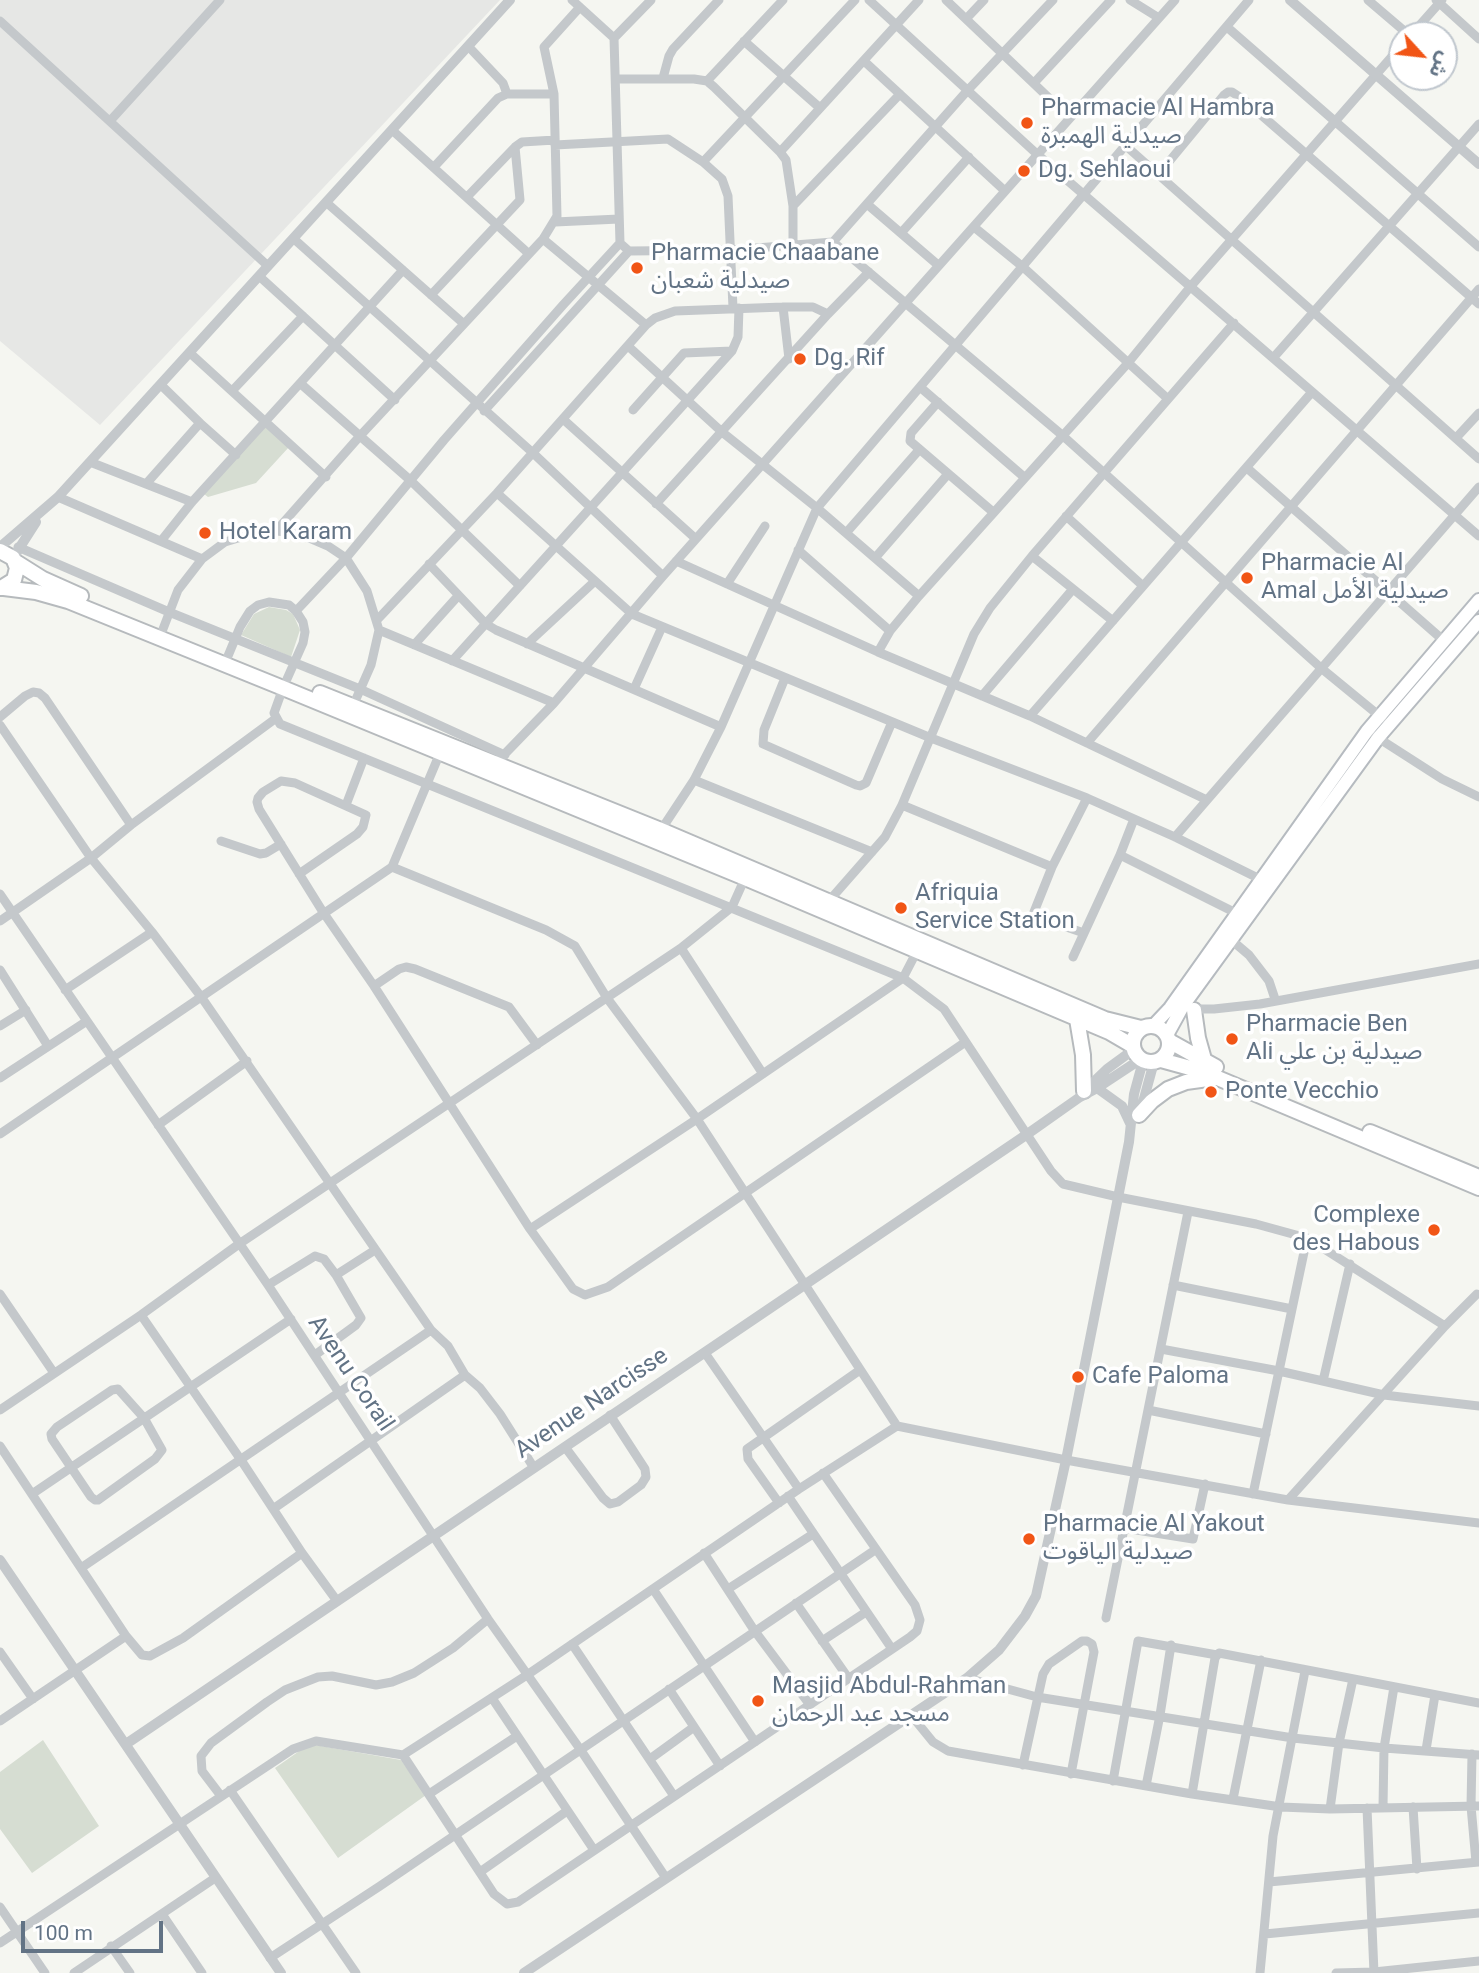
<!DOCTYPE html>
<html>
<head>
<meta charset="utf-8">
<style>
	body { margin:0 }
	#map { position:relative; width:1479px; height:1973px; overflow:hidden; background:#f5f6f1; font-family:Roboto,"Noto Sans Arabic",sans-serif }
	canvas { display:block }
	.north { position:absolute; left:1388px; top:21px; width:70px; height:70px; box-sizing:border-box; background:#fff; border:2px solid #c0c7ce; border-radius:50%; rotate:117deg; font-size:19px; font-weight:700; line-height:28px; text-align:center; color:#627385 }
	.north::after { content:''; display:block; margin:auto; width:24px; height:32px; background:#f15516; clip-path:polygon(50% 0,100% 100%,50% 72%,0 100%) }
	.scale { position:absolute; left:21px; top:1921px; width:142px; height:32px; box-sizing:border-box; border:4px solid #627385; border-top:0; padding-left:9px; font-size:21px; line-height:24px; white-space:nowrap; color:#627385; -webkit-text-stroke:5px #fff; paint-order:stroke }
</style>
</head>
<body>
<div id="map">
<canvas width="1479" height="1973"></canvas>
<div class="north">ش</div>
<div class="scale">100 m</div>
</div>
<script>
const c = document.querySelector('canvas').getContext('2d');
c.lineJoin = 'round';
function fill(path, color) {
  c.fillStyle = color;
  c.fill(path, 'evenodd');
}
function toPath(rows) {
  const path = new Path2D();
  for (const r of rows) {
    if (r.length === 3) {
      path.moveTo(r[0] + r[2], r[1]);
      path.arc(r[0], r[1], r[2], 0, 2 * Math.PI);
      continue;
    }
    path.moveTo(r[0], r[1]);
    for (let i = 2; i < r.length; i += 2) path.lineTo(r[i], r[i + 1]);
  }
  return path;
}
function trace(path, color, width, dash) {
  c.strokeStyle = color;
  c.lineWidth = width;
  c.lineCap = dash ? 'butt' : 'round';
  c.setLineDash(dash || []);
  c.stroke(path);
}
function write(font, color, halo, rows, align = 'center') {
  c.font = font + ' Roboto,"Noto Sans Arabic",sans-serif';
  c.lineWidth = 7;
  c.setLineDash([]);
  c.textBaseline = 'middle';
  c.strokeStyle = halo;
  c.fillStyle = color;
  for (const [text, x, y, turn = 0] of rows) {
    c.save();
    c.translate(x, y);
    c.rotate((+turn || 0) * Math.PI / 180);
    c.textAlign = isNaN(turn) ? turn : align;
    if (halo) c.strokeText(text, 0, 0);
    c.fillText(text, 0, 0);
    c.restore();
  }
}
fill(toPath([
	[0,0,500,0,100,425,0,341]
]), '#e6e7e5');
fill(toPath([
	[266,426,289,447,256,483,208,497,204,494],
	[269,607,286,610,293,614,300,630,291,657,241,635,254,614],
	[43,1740,99,1826,32,1873,0,1829,0,1772],
	[315,1745,401,1760,426,1795,338,1858,275,1768,305,1747]
]), '#d6ddd2');
const secondary = toPath([
	[1153,1026,1170,1008,1367,731,1479,600],
	[1167,1035,1183,1006,1378,738,1479,621]
]);
const trunk = toPath([
	[0,551,13,558,17,568,14,580,1,588],
	[16,562,43,579,81,596],
	[4,588,36,592,68,601,283,688,745,878,1109,1032,1133,1046],
	[320,693,661,830,1105,1019,1141,1028],
	[1194,1010,1198,1038,1205,1063],
	[1077,1019,1083,1055,1084,1091],
	[1151,1044,18],
	[1169,1041,1216,1067],
	[1161,1060,1201,1071,1479,1188],
	[1139,1115,1152,1101,1168,1089,1186,1082,1215,1078],
	[1370,1132,1479,1177]
]);
trace(secondary, '#b6bbc0', 16);
trace(trunk, '#b6babd', 18);
trace(toPath([
	[869,0,1038,155,1479,536],
	[946,0,1070,118],
	[1130,0,1159,18],
	[1368,0,1409,35],
	[1436,0,1479,39],
	[580,7,544,47,554,94,557,216,543,239,646,325],
	[966,19,984,0],
	[0,21,268,266],
	[1227,27,1479,247],
	[1411,35,1442,0],
	[614,38,651,0],
	[744,41,820,108],
	[468,46,503,83,507,94],
	[864,61,1005,191],
	[663,78,669,56,673,49,719,0],
	[616,79,694,79,707,81,714,87,780,152,786,160,793,206,793,245],
	[707,81,783,0],
	[1034,83,1111,0],
	[110,121,220,0],
	[392,130,528,253],
	[555,145,668,139,703,162,722,179,728,196,733,308],
	[1126,146,1479,459],
	[780,152,919,0],
	[703,162,855,0],
	[434,167,498,98,507,94,554,94],
	[1158,175,1224,95,1228,92,1232,92,1244,100,1479,304],
	[467,197,515,147,522,142,555,140],
	[327,203,464,324],
	[867,204,938,265],
	[793,206,900,94],
	[555,222,619,219],
	[974,227,1023,267,1168,399],
	[901,233,969,157],
	[294,239,533,453,663,576],
	[833,242,1062,435,1321,668,1382,718],
	[620,243,629,251,731,250,833,242,967,91,1053,0],
	[259,276,395,400],
	[431,295,520,200,515,147],
	[783,307,789,359],
	[628,346,722,432,817,508,919,596],
	[190,353,326,477],
	[1274,357,1479,124],
	[301,384,410,480,520,586],
	[920,387,1024,477],
	[232,391,303,316],
	[938,402,911,433,910,441,993,512],
	[633,410,684,353,732,351],
	[484,411,629,251],
	[564,420,696,539],
	[200,423,236,455],
	[1456,438,1479,413],
	[90,462,192,502],
	[1247,468,1443,640],
	[146,484,200,423,161,385],
	[497,493,632,614,931,738,1087,798,1175,837,1266,882],
	[58,497,202,559],
	[656,504,828,314],
	[1066,516,1143,586],
	[276,531,359,437,543,239],
	[846,533,919,450],
	[161,541,192,502,403,270],
	[18,547,169,612,360,689,505,755],
	[798,550,890,631],
	[1032,556,1113,621],
	[875,558,948,474],
	[676,561,878,652,1030,716,1207,800,1479,487],
	[429,564,486,624,496,630,721,727],
	[727,584,765,526],
	[296,611,346,558,444,440,563,305,620,243,614,38,572,0],
	[377,620,497,493,646,325,655,318,675,311,783,307,813,307,828,314,869,272],
	[163,629,178,590,202,559,225,542,248,535,276,531,298,533,328,546,346,558,367,591,379,630],
	[527,644,595,581],
	[414,645,458,596],
	[878,652,890,631,919,596,1128,363,1191,286,1402,45],
	[228,656,240,627,250,611,258,605,269,602,289,605,296,611,303,622,305,632,303,643,287,679],
	[452,661,732,351,738,337,739,308],
	[785,678,764,730,763,744,856,785,860,786,866,783,892,722],
	[283,688,274,713,280,724,903,978,944,1009,1051,1171,1063,1184,1118,1197,1256,1224,1307,1238,1445,1326],
	[634,689,662,627],
	[982,696,1073,589],
	[353,706,371,665,379,630,554,703],
	[1030,716,1312,392],
	[0,717,25,696,33,692,39,693,45,698,131,825,275,719],
	[0,725,91,858,152,932,202,998,431,1330,448,1346,465,1375,480,1388,500,1414,534,1468],
	[1375,736,1442,779,1479,797],
	[1087,743,1479,289],
	[496,763,554,703,663,576,1175,0],
	[694,780,872,852],
	[1087,798,1052,867,902,805,974,634,990,608,1032,556,1234,323],
	[346,805,364,758],
	[1134,819,1120,855,1236,913],
	[661,830,694,780,721,727,817,508,1249,0],
	[1175,837,1207,800],
	[221,841,260,854,266,853,281,844],
	[392,867,546,930,575,946,607,998,697,1119,897,1426],
	[1052,867,1034,912,1037,917,1084,933],
	[299,874,357,834,363,827,366,815,295,783,281,781,263,792,258,798,257,802,259,809,323,912,374,986,530,1229,573,1289,585,1295,608,1287,964,1043],
	[0,894,268,1285,488,1619,580,1749,666,1878],
	[828,902,885,837,902,805],
	[0,921,91,858,131,825],
	[1229,938,1249,955,1269,981,1275,999],
	[681,948,763,1074],
	[1073,957,1120,855],
	[0,970,48,1046],
	[374,986,399,969,406,967,415,969,509,1007,537,1045],
	[65,990,152,932],
	[1192,1009,1214,1009,1260,1004,1479,964],
	[0,1026,26,1010],
	[0,1078,87,1021],
	[158,1125,247,1061],
	[0,1134,392,867,440,753],
	[530,1229,697,1119,903,978,917,951],
	[268,1285,315,1256,324,1259,336,1275,375,1250],
	[1173,1285,1292,1309],
	[0,1294,54,1373],
	[141,1315,241,1460,302,1553,337,1601],
	[1161,1349,1279,1371,1384,1395,1479,1406],
	[705,1353,799,1489],
	[315,1355,356,1325,361,1318,336,1275],
	[1323,1381,1350,1264],
	[118,1389,144,1418,162,1450,155,1459,98,1500,95,1500,91,1497,52,1439,51,1434,57,1427,112,1390,118,1389],
	[0,1410,141,1315,239,1244,681,948,732,907,745,878],
	[1148,1410,1266,1434],
	[0,1446,126,1636,0,1721],
	[565,1447,603,1498,610,1504,618,1502,641,1485,646,1477,645,1469,610,1415],
	[32,1494,291,1319],
	[1253,1494,1307,1238],
	[788,1496,892,1649],
	[1288,1500,1445,1326,1477,1294],
	[779,1503,748,1459,747,1449,860,1370],
	[273,1509,465,1375],
	[1124,1528,1193,1539,1205,1484],
	[704,1553,754,1630,810,1705],
	[81,1568,431,1330],
	[653,1589,755,1742],
	[728,1589,813,1534],
	[796,1603,849,1679],
	[1106,1618,1188,1212],
	[126,1636,142,1655,150,1656,183,1638,302,1553],
	[822,1641,866,1612],
	[572,1644,674,1796],
	[0,1652,33,1699],
	[967,1678,1037,1697,1293,1738,1384,1748,1479,1755],
	[669,1689,720,1766],
	[492,1698,594,1850],
	[911,1715,933,1742,948,1751,1192,1794,1281,1807,1330,1809,1479,1806],
	[1426,1750,1435,1695],
	[1472,1754,1471,1806,1476,1862],
	[403,1755,527,1675,799,1489,897,1426,1066,1460,1288,1500,1479,1523],
	[650,1759,694,1727],
	[1023,1765,1043,1674,1049,1664,1082,1641,1087,1641,1092,1644,1094,1652,1071,1774],
	[1113,1781,1138,1641,1217,1655],
	[1146,1786,1160,1715,1171,1645],
	[230,1790,356,1973],
	[429,1794,517,1736],
	[1192,1794,1215,1658,1219,1653,1479,1703],
	[221,1796,202,1771,201,1756,211,1743,267,1702,285,1690,318,1677,332,1676,376,1685,392,1682,414,1673,453,1648,488,1619],
	[1233,1799,1261,1660],
	[1383,1807,1384,1748,1394,1687],
	[1413,1807,1417,1869],
	[1367,1808,1374,1973],
	[1330,1809,1339,1743,1353,1679],
	[480,1872,567,1811],
	[1269,1882,1479,1862],
	[0,1907,45,1973],
	[162,1914,202,1973],
	[1265,1934,1479,1913],
	[0,1943,293,1749,316,1741,403,1755,494,1894,507,1904,518,1902,910,1637,917,1631,920,1620,915,1605,823,1473],
	[111,1946,130,1973],
	[270,1958,380,1886,875,1550],
	[74,1973,215,1878],
	[1260,1973,1273,1836,1305,1671],
	[1336,1973,1374,1972,1479,1961]
]), '#c4c8cb', 9);
trace(toPath([
	[1290,0,1479,164],
	[0,547,58,497,510,0],
	[13,558,36,522],
	[1097,1088,1122,1106,1130,1123],
	[1083,1092,1107,1069,1133,1050],
	[1140,1113,1154,1062],
	[0,1560,281,1973],
	[126,1744,1026,1135,1080,1097,1097,1088,1141,1059],
	[524,1973,967,1678,999,1650,1025,1616,1036,1596,1066,1460,1129,1142,1134,1094,1143,1061]
]), '#c4c8cb', 10);
trace(secondary, '#fff', 12);
trace(trunk, '#fff', 14);
for (const [x, y, r, color] of [
	[1027,123,7,"#f15516"],
	[1024,171,7,"#f15516"],
	[637,268,7,"#f15516"],
	[800,359,7,"#f15516"],
	[205,533,7,"#f15516"],
	[1247,578,7,"#f15516"],
	[901,908,7,"#f15516"],
	[1232,1039,7,"#f15516"],
	[1211,1092,7,"#f15516"],
	[1434,1230,7,"#f15516"],
	[1078,1377,7,"#f15516"],
	[1029,1539,7,"#f15516"],
	[758,1701,7,"#f15516"]
]) {
  const dot = new Path2D();
  dot.arc(x, y, r, 0, 2 * Math.PI);
  c.fillStyle = color;
  c.fill(dot);
  trace(dot, '#fff', 2.5);
}
write('24px', '#627385', '#fff', [
	["Pharmacie Al Hambra",1041,109],
	["صيدلية الهمبرة",1041,137],
	["Dg. Sehlaoui",1038,171],
	["Pharmacie Chaabane",651,254],
	["صيدلية شعبان",651,282],
	["Dg. Rif",814,359],
	["Hotel Karam",219,533],
	["Pharmacie Al",1261,564],
	["Amal صيدلية الأمل",1261,592],
	["Afriquia",915,894],
	["Service Station",915,922],
	["Pharmacie Ben",1246,1025],
	["Ali صيدلية بن علي",1246,1053],
	["Ponte Vecchio",1225,1092],
	["Complexe",1420,1216,"right"],
	["des Habous",1420,1244,"right"],
	["Cafe Paloma",1092,1377],
	["Pharmacie Al Yakout",1043,1525],
	["صيدلية الياقوت",1043,1553],
	["Masjid Abdul-Rahman",772,1687],
	["مسجد عبد الرحمان",772,1715]
], 'left');
write('24px', '#627385', '#fff', [
	["Avenu Corail",350,1374,56],
	["Avenue Narcisse",592,1404,-34]
]);
</script>
</body>
</html>
